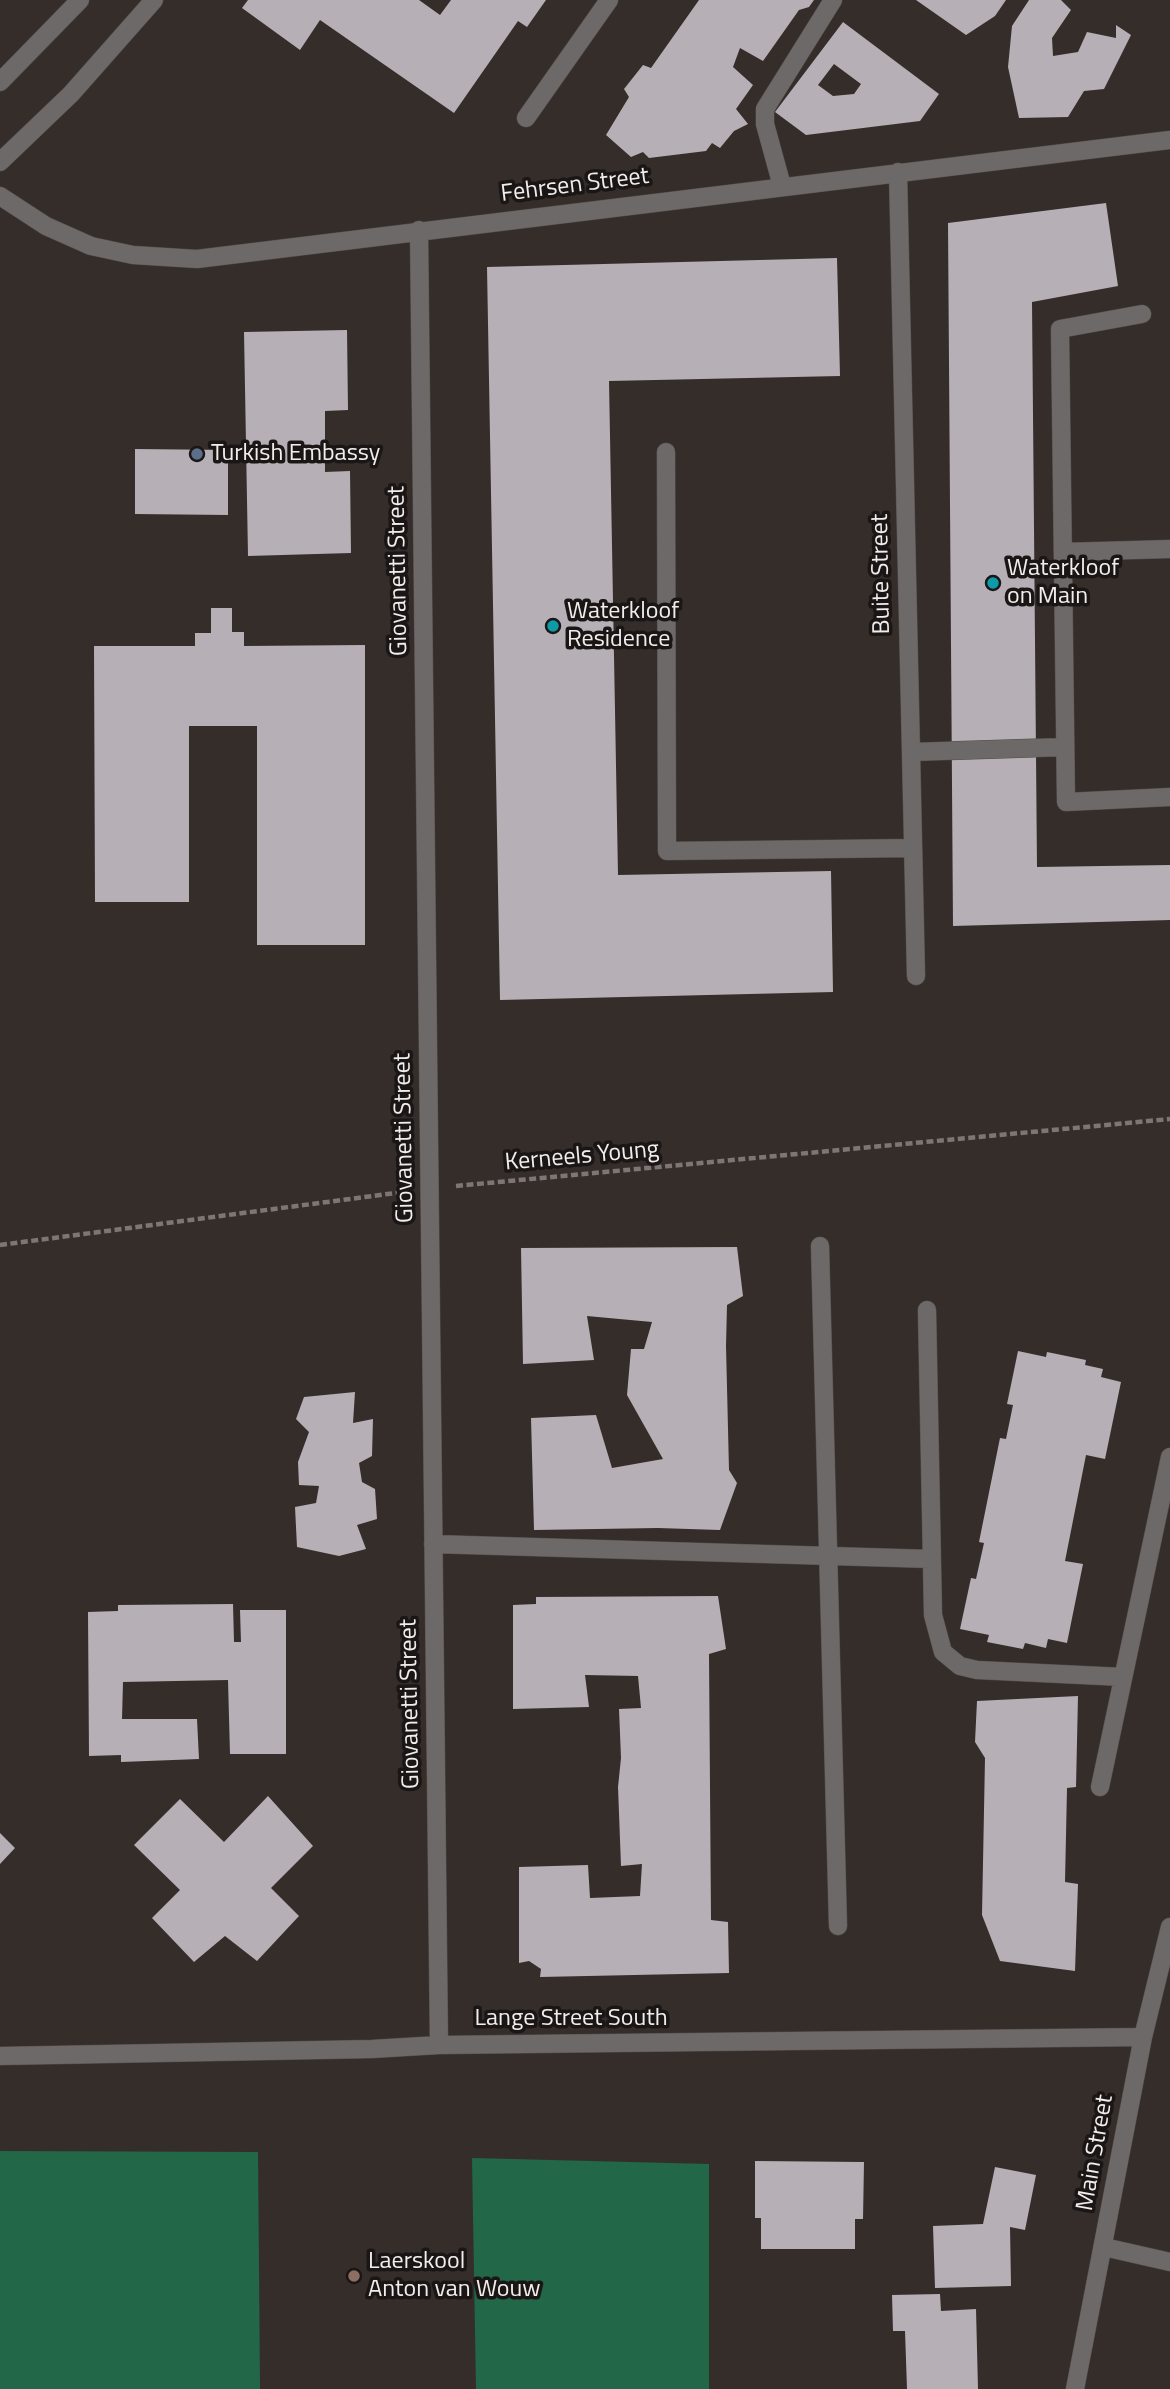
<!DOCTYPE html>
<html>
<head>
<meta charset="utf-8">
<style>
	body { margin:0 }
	canvas { display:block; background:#352d2a }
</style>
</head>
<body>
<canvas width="1170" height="2389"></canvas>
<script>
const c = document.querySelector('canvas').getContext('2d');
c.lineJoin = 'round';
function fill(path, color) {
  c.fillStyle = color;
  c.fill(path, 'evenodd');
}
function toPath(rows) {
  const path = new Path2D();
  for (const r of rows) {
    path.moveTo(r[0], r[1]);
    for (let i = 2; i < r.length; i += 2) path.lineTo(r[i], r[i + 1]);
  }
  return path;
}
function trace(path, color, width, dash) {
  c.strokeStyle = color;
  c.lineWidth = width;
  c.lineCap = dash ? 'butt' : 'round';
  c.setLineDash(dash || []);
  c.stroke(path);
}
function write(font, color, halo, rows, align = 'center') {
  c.font = font + ' "Titillium Web",sans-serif';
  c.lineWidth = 7;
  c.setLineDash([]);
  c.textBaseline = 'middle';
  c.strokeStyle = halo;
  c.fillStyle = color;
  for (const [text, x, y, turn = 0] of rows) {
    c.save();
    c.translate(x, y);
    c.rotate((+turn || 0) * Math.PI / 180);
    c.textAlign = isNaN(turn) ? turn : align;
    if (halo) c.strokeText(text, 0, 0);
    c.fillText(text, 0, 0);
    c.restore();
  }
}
fill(toPath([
	[0,2151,258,2152,260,2389,0,2389],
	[472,2158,709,2164,709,2389,476,2389]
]), '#226748');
fill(toPath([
	[248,0,419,0,440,15,451,0,546,0,527,27,518,21,454,113,320,20,300,50,242,8],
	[699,0,814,0,809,7,799,10,763,61,740,48,733,67,753,85,736,109,748,124,734,131,720,148,712,143,706,151,649,158,643,152,631,157,606,135,629,97,624,89,643,65,651,68],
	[916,0,1006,0,995,16,966,35],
	[1029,0,1061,0,1071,10,1052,38,1053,56,1078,52,1087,32,1116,38,1116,25,1131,35,1104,89,1084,91,1068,117,1019,118,1008,67,1012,26],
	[843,22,939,94,920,121,806,135,775,112],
	[834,64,861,84,854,94,833,96,818,85],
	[1106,203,1118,286,1032,302,1037,867,1170,865,1170,920,953,926,948,223],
	[837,258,840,376,609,381,618,875,831,871,833,992,500,1000,487,267],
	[347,330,348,410,325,411,325,472,350,471,351,553,248,556,244,332],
	[135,449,228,450,228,515,135,514],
	[211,608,232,608,232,632,244,632,244,646,365,645,365,945,257,945,257,726,189,726,189,902,95,902,94,646,195,646,195,633,211,633],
	[737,1247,743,1296,727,1305,726,1346,729,1470,737,1483,720,1530,658,1528,534,1530,531,1418,596,1415,612,1468,663,1459,627,1395,631,1349,644,1349,652,1322,587,1316,594,1360,523,1364,521,1248],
	[1018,1351,1046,1357,1047,1352,1086,1360,1085,1365,1103,1369,1101,1377,1121,1382,1105,1459,1086,1455,1065,1561,1083,1564,1067,1643,1048,1639,1046,1648,1025,1643,1023,1649,987,1642,989,1635,960,1629,971,1578,976,1579,984,1543,979,1542,1000,1438,1006,1439,1013,1405,1007,1404],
	[355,1392,353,1423,373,1419,372,1456,359,1463,362,1482,375,1489,377,1519,357,1525,366,1549,339,1556,297,1547,295,1507,316,1503,319,1486,299,1485,298,1462,309,1432,296,1419,304,1397],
	[718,1596,726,1649,709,1654,711,1920,728,1922,729,1973,540,1977,541,1969,529,1961,519,1963,519,1867,588,1865,590,1898,640,1896,642,1864,621,1866,618,1787,621,1758,619,1709,641,1708,638,1676,585,1675,589,1707,513,1709,513,1605,536,1604,536,1597],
	[233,1604,234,1642,241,1642,240,1610,286,1610,286,1754,230,1754,228,1680,123,1682,122,1719,197,1719,199,1759,121,1762,121,1755,89,1756,88,1612,118,1611,118,1605],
	[1078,1696,1076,1787,1067,1788,1065,1882,1078,1884,1075,1971,1000,1961,982,1915,985,1758,975,1742,977,1701],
	[268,1796,313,1846,271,1888,299,1916,257,1961,225,1936,194,1962,152,1918,180,1890,134,1845,180,1799,224,1842],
	[0,1833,15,1848,0,1864],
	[755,2161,864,2162,863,2219,855,2219,855,2249,761,2249,761,2218,755,2218],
	[995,2167,1036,2175,1025,2230,1010,2227,1011,2286,935,2288,933,2226,983,2224],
	[940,2294,941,2311,976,2309,978,2389,907,2389,905,2331,893,2331,892,2295]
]), '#b6afb5');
const minor = toPath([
	[0,82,80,0],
	[526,118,609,0],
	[0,162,71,94,154,0],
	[898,172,916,976],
	[782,186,765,124,765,109,833,0],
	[0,196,46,226,91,246,133,255,197,259,1170,140],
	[419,230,439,2045],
	[1142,314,1060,329,1066,802,1170,797],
	[666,452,667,851,912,848],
	[1063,552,1170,549],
	[911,752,1065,747],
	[820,1246,838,1926],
	[927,1310,933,1615,943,1652,960,1666,977,1670,1123,1677],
	[433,1544,931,1559],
	[1100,1787,1170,1457],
	[0,2056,372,2049,439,2045,1143,2037],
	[1104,2247,1170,2262],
	[1075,2389,1143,2037,1170,1927]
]);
trace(minor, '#534c49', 19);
trace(toPath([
	[456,1186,1170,1119],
	[0,1245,403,1192]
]), '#7d7674', 4.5, [7, 3.5]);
trace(minor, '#6d6968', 18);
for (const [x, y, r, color] of [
	[197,454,7,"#5c6f8a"],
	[993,583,7,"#0f9aa8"],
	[553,626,7,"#0f9aa8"],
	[354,2276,7,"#8d6e63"]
]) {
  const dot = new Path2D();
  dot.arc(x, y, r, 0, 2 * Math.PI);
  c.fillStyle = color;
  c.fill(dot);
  trace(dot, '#1a1615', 2.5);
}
write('24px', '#f2edeb', '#1a1615', [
	["Fehrsen Street",575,186,-7],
	["Giovanetti Street",399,571,-91],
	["Buite Street",882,574,-91],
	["Giovanetti Street",405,1138,-91],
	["Kerneels Young",582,1157,-5],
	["Giovanetti Street",411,1704,-91],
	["Lange Street South",571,2019],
	["Main Street",1096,2153,-80]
]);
write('24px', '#f2edeb', '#1a1615', [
	["Turkish Embassy",211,454],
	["Waterkloof",1007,569],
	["on Main",1007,597],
	["Waterkloof",567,612],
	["Residence",567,640],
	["Laerskool",368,2262],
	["Anton van Wouw",368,2290]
], 'left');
</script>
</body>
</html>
